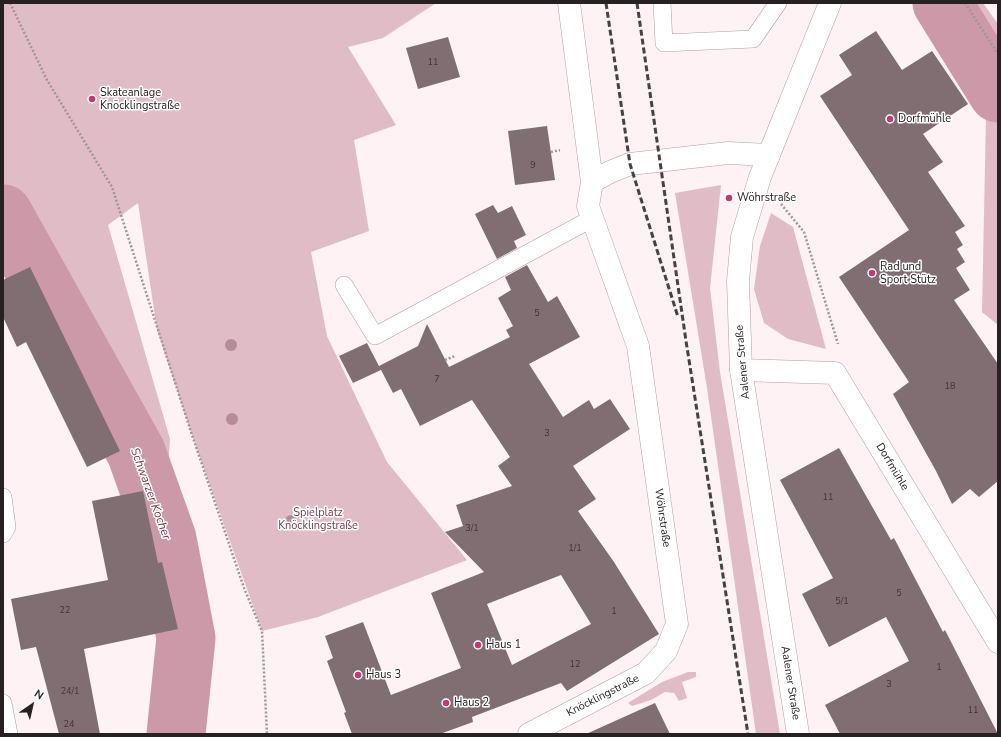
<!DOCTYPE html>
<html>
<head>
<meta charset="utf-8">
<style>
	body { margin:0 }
	#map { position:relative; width:1001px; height:737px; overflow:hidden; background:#fef2f5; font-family:"Nunito Sans",sans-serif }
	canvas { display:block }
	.frame { position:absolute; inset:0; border:4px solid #282123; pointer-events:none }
	.north { position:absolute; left:12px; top:685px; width:40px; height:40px; -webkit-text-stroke:3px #fff; paint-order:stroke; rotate:34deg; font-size:11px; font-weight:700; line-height:16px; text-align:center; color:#282123 }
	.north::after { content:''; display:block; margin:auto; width:14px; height:18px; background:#282123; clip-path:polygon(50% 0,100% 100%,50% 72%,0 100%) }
</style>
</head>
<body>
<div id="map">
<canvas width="1001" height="737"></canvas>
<div class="frame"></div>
<div class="north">N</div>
</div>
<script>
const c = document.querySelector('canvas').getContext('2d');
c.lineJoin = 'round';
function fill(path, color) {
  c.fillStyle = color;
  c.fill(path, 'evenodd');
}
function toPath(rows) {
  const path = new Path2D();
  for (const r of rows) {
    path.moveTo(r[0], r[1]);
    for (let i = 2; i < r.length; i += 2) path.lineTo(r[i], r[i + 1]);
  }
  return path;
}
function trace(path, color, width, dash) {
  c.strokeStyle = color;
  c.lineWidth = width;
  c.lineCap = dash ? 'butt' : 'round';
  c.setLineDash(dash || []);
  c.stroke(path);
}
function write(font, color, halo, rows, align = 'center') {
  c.font = font + ' "Nunito Sans",sans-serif';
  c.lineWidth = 3;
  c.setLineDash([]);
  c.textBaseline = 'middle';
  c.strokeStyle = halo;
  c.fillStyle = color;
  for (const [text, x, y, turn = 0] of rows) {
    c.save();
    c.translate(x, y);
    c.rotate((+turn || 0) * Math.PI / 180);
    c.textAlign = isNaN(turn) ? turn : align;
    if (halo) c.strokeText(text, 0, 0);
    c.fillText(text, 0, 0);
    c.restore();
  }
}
fill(toPath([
	[3,3,436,3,383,38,348,47,396,125,354,140,369,231,311,252,327,336,387,462,467,560,318,617,262,631,192,435,157,330,138,203,108,225,170,439,166,498,201,628,178,629,162,562,143,491,120,451,44,264,3,254],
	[936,3,983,3,998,24,998,325,982,312,986,116],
	[721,185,710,288,720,372,780,734,756,734,707,388,675,193],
	[771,213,793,227,826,349,788,339,764,323,754,289,760,246],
	[688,672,696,672,696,677,682,682,687,698,679,701,674,693,665,692,651,700,632,706,628,703,662,682]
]), '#e0bcc6');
trace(toPath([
	[942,3,998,93],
	[3,214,136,452,167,539,186,638,176,734]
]), '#cb99a7', 59);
fill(toPath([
	[876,31,902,70,932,51,968,104,923,134,943,162,928,172,965,226,955,232,963,245,957,249,965,262,956,268,970,290,954,300,998,364,998,481,979,497,970,489,952,504,936,471,893,394,909,382,839,277,909,230,820,96,852,75,839,55],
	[448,37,460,77,418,89,406,48],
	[547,126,555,180,515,185,508,131],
	[493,205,498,213,512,206,526,235,514,241,517,248,497,259,475,214],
	[527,265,548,302,557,296,580,337,529,364,563,417,589,400,594,409,610,399,630,429,573,466,596,499,578,511,614,562,659,634,567,691,561,683,472,717,473,722,440,734,352,734,344,713,346,712,327,661,333,658,325,636,363,622,391,695,461,668,431,593,484,572,445,532,463,526,456,505,512,486,498,466,510,457,472,400,420,426,401,389,393,393,379,366,418,346,427,324,449,367,510,337,506,330,513,326,498,298,511,290,505,277],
	[561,575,591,624,512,665,487,604],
	[30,267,120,451,87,467,26,342,17,347,3,317,3,280],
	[367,343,381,370,353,383,339,356],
	[839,448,891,540,894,538,943,632,945,630,998,734,840,734,825,705,909,661,886,617,829,647,802,594,833,578,780,480],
	[143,491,158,563,162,562,178,629,84,649,100,734,59,734,36,647,21,650,11,599,108,580,92,501],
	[655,703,670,734,586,734]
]), '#806e73');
const lane = toPath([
	[662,3,664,43,753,39,778,3],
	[344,285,375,336,593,218],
	[3,497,7,527,3,534],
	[3,703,9,734]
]);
const street = toPath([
	[592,182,610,172,630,164,728,153,769,155],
	[741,370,835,373,998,642],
	[529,734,646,673,666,651,677,624,638,346,588,206,592,182,569,3]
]);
const secondary = toPath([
	[798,734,741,370,738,281,742,237,760,177,830,3]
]);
trace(lane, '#b09da2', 18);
trace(street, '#b09da2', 23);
trace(secondary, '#b09da2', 23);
trace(toPath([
	[10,3,47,80,112,187,192,435,244,588,262,631,267,734],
	[965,3,998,54],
	[551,152,560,150],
	[781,204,804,232,838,344],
	[445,360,455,356]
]), '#a09699', 2.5, [2, 2]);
trace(lane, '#fff', 17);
trace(street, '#fff', 22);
trace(secondary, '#fff', 22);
trace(toPath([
	[606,3,630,164,678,317],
	[637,3,686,341,748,734]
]), '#484042', 3, [6, 3]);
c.fillStyle = '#b58c9a';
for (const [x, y] of [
	[231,345],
	[232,419],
	[291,521]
]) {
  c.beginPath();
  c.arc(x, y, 6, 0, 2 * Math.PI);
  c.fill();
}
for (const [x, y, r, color] of [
	[92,99,4,"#c33971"],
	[890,119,4,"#c33971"],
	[729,198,4,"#c33971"],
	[872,273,4,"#c33971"],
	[478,645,4,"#c33971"],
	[358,675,4,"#c33971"],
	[446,703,4,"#c33971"]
]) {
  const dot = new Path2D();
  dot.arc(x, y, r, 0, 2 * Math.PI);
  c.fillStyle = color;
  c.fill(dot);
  trace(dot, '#fff', 1.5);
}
write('9px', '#3e3437', null, [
	["11",433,63],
	["9",533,166],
	["5",537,314],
	["7",437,380],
	["18",950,387],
	["3",547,434],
	["11",828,498],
	["3/1",472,529],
	["1/1",575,549],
	["5",899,594],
	["5/1",842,602],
	["22",65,611],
	["1",614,612],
	["12",575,665],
	["1",939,668],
	["3",889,685],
	["24/1",70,692],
	["11",973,711],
	["24",69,725]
]);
write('11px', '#282123', '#fff', [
	["Skateanlage",100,93],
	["Knöcklingstraße",100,106],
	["Dorfmühle",898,119],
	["Wöhrstraße",737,198],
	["Rad und",880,267],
	["Sport Stütz",880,280],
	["Haus 1",486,645],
	["Haus 3",366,675],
	["Haus 2",454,703]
], 'left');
write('11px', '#282123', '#fff', [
	["Aalener Straße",743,362,-95],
	["Dorfmühle",892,467,59],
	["Wöhrstraße",662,518,82],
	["Aalener Straße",790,683,81],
	["Knöcklingstraße",603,696,-27]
]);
write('11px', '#79394f', '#fff', [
	["Spielplatz",318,513],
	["Knöcklingstraße",318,526]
]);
write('italic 12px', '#73344a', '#fff', [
	["Schwarzer Kocher",150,494,70]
]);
</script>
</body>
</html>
